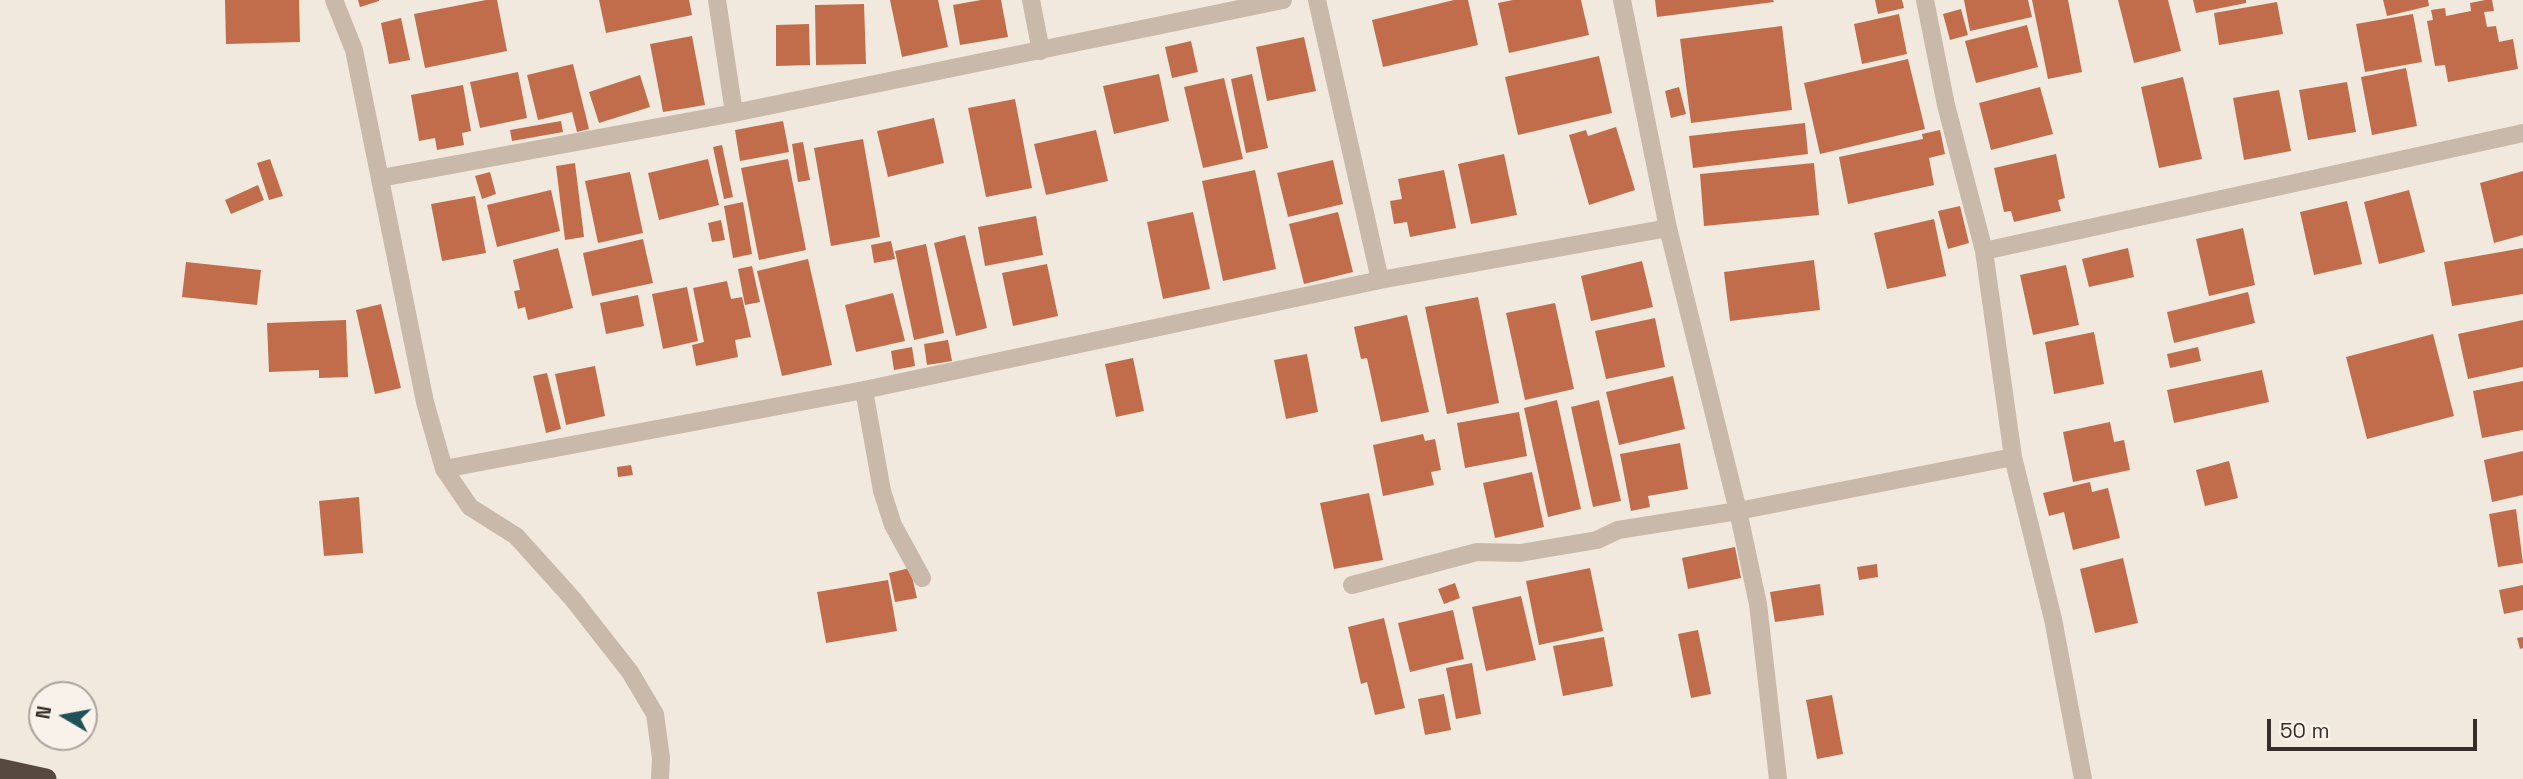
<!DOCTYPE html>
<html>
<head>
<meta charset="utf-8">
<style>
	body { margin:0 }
	#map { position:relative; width:2523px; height:779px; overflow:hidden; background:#f1e9dd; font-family:"Space Grotesk",sans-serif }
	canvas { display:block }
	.north { position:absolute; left:28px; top:681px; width:70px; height:70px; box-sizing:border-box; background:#f9f2ea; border:2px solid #aba49d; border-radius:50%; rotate:280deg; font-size:19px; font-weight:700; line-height:28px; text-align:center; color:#372e29 }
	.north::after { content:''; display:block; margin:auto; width:24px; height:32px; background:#205156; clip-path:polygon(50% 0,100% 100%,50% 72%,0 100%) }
	.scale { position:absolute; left:2267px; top:719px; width:210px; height:32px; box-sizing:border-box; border:4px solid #372e29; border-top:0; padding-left:9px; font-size:21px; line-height:24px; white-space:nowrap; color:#372e29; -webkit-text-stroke:5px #f9f2ea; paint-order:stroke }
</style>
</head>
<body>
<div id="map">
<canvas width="2523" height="779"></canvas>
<div class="north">N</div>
<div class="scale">50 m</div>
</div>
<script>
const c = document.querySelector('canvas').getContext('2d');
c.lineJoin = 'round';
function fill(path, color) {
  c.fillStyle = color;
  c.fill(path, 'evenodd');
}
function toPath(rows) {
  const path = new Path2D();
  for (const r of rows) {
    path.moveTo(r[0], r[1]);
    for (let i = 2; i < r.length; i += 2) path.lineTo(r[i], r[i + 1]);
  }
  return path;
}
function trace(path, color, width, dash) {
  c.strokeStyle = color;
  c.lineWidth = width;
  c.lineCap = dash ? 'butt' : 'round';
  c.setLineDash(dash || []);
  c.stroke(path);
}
fill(toPath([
	[225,0,299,0,300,42,226,44],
	[358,0,379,0,379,1,360,7],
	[486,0,497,0,507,51,425,68,414,14],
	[599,0,689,0,692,15,606,33],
	[890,0,938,0,948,47,902,57],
	[981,0,1001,0,1008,37,960,45,953,5],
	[1454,0,1468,0,1478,45,1383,67,1372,20],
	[1513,0,1581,0,1589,35,1509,53,1498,3],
	[1655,0,1773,0,1774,2,1657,17],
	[1875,0,1902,0,1904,8,1878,14],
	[1964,0,2028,0,2032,17,1970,31],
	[2032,0,2068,0,2082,72,2048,79],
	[2118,0,2168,0,2181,51,2134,63],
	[2193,0,2246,0,2246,3,2196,13],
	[2383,0,2428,0,2429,6,2387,16],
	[2485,0,2492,0,2494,11,2484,12,2487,27,2496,26,2499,42,2513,39,2518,69,2448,82,2445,65,2435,66,2427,21,2433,20,2431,10,2445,8,2446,16,2471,11,2470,3],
	[2277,2,2283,34,2219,45,2214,13],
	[864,4,866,64,816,65,815,5],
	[1961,9,1968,35,1950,40,1943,14],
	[1899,14,1907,54,1862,64,1854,24],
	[2413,14,2422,62,2365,72,2356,24],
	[401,18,410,60,389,64,381,23],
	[809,24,810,65,776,66,776,25],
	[2027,25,2038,67,1976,83,1965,41],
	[1782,26,1792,110,1691,123,1680,39],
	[692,36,705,105,663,112,650,44],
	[1304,37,1316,91,1267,101,1256,47],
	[1191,41,1198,72,1172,78,1165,47],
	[1599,56,1612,113,1518,135,1505,77],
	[1908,59,1925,129,1820,154,1804,83],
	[573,64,589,129,577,132,572,112,538,120,527,75],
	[2406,68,2417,126,2372,135,2361,77],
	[518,72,527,118,480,128,470,82],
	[1159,74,1169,121,1114,134,1103,86],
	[1252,74,1268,148,1246,153,1231,79],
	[640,75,650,107,599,123,589,92],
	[2183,77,2202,159,2159,168,2141,87],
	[1224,78,1243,159,1203,168,1184,87],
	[2347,82,2356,132,2308,140,2299,90],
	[463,85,471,131,462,133,464,145,437,150,435,138,419,141,411,95],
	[1679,87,1686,114,1671,118,1665,91],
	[2040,87,2053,134,1991,150,1979,103],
	[2279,90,2291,151,2244,160,2233,98],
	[1015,99,1032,188,986,197,968,108],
	[934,118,944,163,888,177,877,131],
	[561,121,563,132,512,141,510,130],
	[783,121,789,152,740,161,735,130],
	[1805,123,1808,154,1693,168,1689,136],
	[1616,127,1635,190,1589,205,1569,135,1586,130,1588,136],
	[1096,130,1108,181,1046,195,1034,144],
	[1940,130,1945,154,1929,158,1934,185,1848,204,1839,157,1923,139,1922,134],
	[863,139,880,237,831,246,814,148],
	[803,142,810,180,798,182,792,144],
	[722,145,733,197,724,199,713,147],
	[1504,154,1517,215,1471,224,1458,164],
	[2056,154,2065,198,2058,200,2061,211,2014,222,2011,211,2004,212,1994,168],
	[270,159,283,196,269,200,257,163],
	[708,159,719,205,659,220,648,173],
	[788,159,806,250,759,260,741,168],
	[1333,160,1343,204,1288,217,1277,173],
	[575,163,584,237,565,240,556,166],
	[1814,163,1819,215,1704,226,1700,174],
	[1255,170,1276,269,1223,281,1202,181],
	[1444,170,1456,228,1410,237,1407,222,1394,224,1390,201,1402,199,1398,179],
	[2523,171,2523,235,2494,243,2480,183],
	[490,172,496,194,482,199,475,176],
	[630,172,643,233,598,243,585,181],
	[258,185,264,200,231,214,225,200],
	[551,190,560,231,497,247,487,205],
	[2409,190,2425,252,2379,264,2364,202],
	[475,196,486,253,442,261,431,204],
	[2347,201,2362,264,2314,275,2300,212],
	[743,202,752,254,733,258,724,206],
	[1960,206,1969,243,1948,249,1938,211],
	[1193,212,1210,289,1163,299,1147,222],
	[1338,212,1353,272,1304,284,1289,224],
	[1036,216,1043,255,985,266,978,227],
	[1934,219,1946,276,1887,289,1874,233],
	[721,220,725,240,712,242,708,223],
	[2243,228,2255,285,2209,296,2196,239],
	[965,235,987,328,956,336,934,243],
	[643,239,653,283,592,296,583,253],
	[891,241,895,259,874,263,871,245],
	[926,244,944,333,914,340,895,251],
	[558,248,573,308,528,320,525,307,518,309,514,291,520,290,513,260],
	[2128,248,2134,277,2089,287,2082,259],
	[2523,248,2523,294,2452,306,2444,262],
	[808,259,832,365,782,376,757,271],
	[1814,260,1820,310,1730,321,1724,272],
	[1642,261,1653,307,1591,321,1581,276],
	[186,262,261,270,257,305,182,297],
	[1047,264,1058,316,1013,326,1002,273],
	[2066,265,2079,325,2033,335,2020,275],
	[752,266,760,302,745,305,738,269],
	[727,281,731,299,742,297,751,337,735,340,738,357,696,366,692,345,704,342,693,288],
	[687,287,698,341,663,349,652,294],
	[2248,292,2255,323,2174,343,2167,312],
	[893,293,905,341,856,352,845,305],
	[638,295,644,326,606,334,600,303],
	[1478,297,1499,403,1447,414,1425,307],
	[1555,303,1574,389,1525,400,1506,313],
	[381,304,401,388,375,394,356,310],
	[1407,315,1429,412,1381,422,1367,358,1361,359,1354,327],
	[1655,318,1665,367,1606,379,1595,331],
	[346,320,348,377,319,378,319,370,269,372,267,323],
	[2523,320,2523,367,2468,379,2458,334],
	[2094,332,2104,384,2054,394,2045,342],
	[2433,334,2454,416,2367,439,2346,357],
	[948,340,952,361,927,365,924,344],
	[912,347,915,366,894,370,891,351],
	[2198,347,2201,361,2170,368,2167,354],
	[1307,354,1318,412,1286,419,1274,360],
	[1133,358,1144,411,1116,417,1105,364],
	[595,366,605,416,566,425,555,374],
	[2262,370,2269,402,2174,423,2167,390],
	[547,373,561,429,546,433,533,376],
	[1673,376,1685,429,1619,445,1606,392],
	[2523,381,2523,430,2482,438,2473,391],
	[1557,400,1581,509,1548,517,1524,408],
	[1599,400,1621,501,1593,507,1571,407],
	[1519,412,1527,456,1465,468,1457,423],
	[2110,422,2114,442,2124,440,2130,470,2073,482,2063,432],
	[1423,434,1425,441,1435,439,1441,470,1431,472,1434,485,1383,496,1373,445],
	[1680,443,1688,489,1648,496,1650,507,1631,511,1620,454],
	[2523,451,2523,495,2492,502,2484,460],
	[2229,461,2238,498,2205,506,2196,470],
	[631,465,633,475,618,477,617,467],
	[1532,472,1544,527,1495,538,1483,483],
	[2090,482,2092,492,2108,488,2120,538,2073,550,2064,512,2049,516,2043,493],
	[1369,493,1383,560,1334,569,1320,503],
	[359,497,363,553,324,556,319,501],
	[2516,509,2523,563,2498,567,2489,514],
	[1735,547,1741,578,1688,589,1682,558],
	[2123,558,2138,623,2095,633,2080,569],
	[1877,564,1878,577,1859,580,1857,567],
	[910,568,917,598,895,602,889,573],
	[1590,568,1603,631,1539,645,1526,581],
	[888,580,897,631,826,643,817,592],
	[1455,583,1460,598,1444,604,1438,589],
	[1820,584,1824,615,1775,622,1770,592],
	[2523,585,2523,610,2504,614,2499,590],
	[1521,596,1536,660,1486,671,1472,607],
	[1453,610,1464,659,1410,672,1398,623],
	[1384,618,1405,708,1375,715,1367,682,1361,684,1348,627],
	[1698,630,1711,694,1691,698,1678,634],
	[1604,637,1613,686,1563,696,1553,646],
	[2523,637,2523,648,2520,649,2517,638],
	[1472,663,1481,714,1456,719,1446,668],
	[1444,694,1451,730,1425,735,1418,699],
	[1832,695,1843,754,1817,759,1806,700]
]), '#c16d4c');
trace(toPath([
	[334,0,354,50,425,402,444,469,470,507,516,536,572,598,630,672,655,714,661,758,660,779],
	[717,0,734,113],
	[1031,0,1041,51],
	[1317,0,1380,280],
	[1622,0,1668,228,1738,511,1758,604,1778,779],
	[1925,0,1946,105,1984,251,2013,457,2053,619,2083,779],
	[381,178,734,113,1283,0],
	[1984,251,2523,133],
	[864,390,882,491,893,525,922,578],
	[444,469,864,390,1380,280,1668,228],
	[1352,585,1477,552,1520,553,1597,540,1618,530,1738,511,2013,457]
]), '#c9b9aa', 18);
trace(toPath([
	[0,769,46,779]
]), '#574840', 21);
</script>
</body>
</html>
